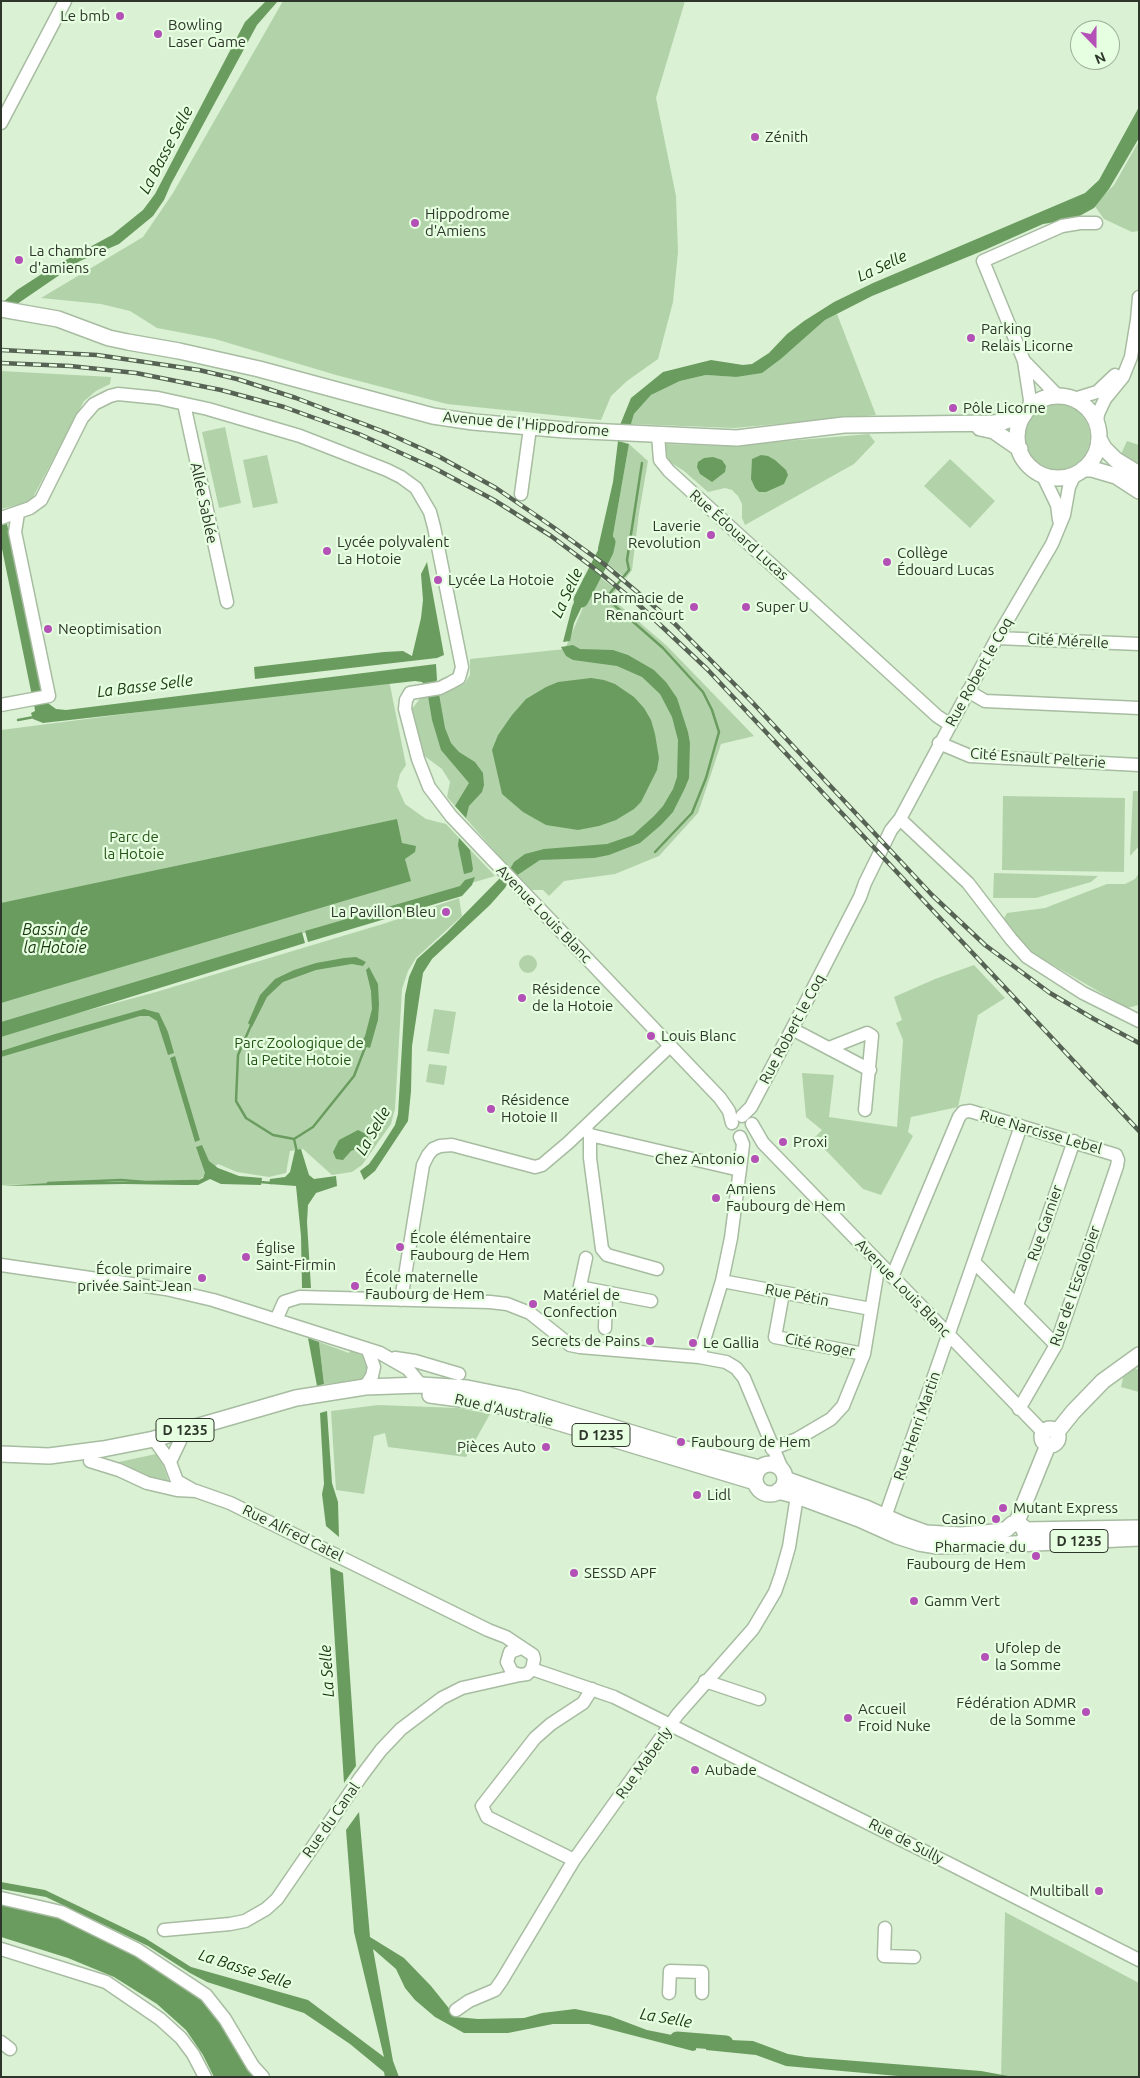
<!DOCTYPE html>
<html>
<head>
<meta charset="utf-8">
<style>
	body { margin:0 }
	#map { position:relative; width:1140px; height:2078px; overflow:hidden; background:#daf1d4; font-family:Ubuntu,sans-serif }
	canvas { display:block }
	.frame { position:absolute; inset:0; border:2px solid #2e362b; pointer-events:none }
	.north { position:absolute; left:1070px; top:20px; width:50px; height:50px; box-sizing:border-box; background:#e7ffe1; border:1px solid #9daf98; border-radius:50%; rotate:158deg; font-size:14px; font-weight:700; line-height:20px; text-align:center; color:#2e362b }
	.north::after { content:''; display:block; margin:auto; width:18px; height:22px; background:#b451b7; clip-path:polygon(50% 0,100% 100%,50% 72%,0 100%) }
</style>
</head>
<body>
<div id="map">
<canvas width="1140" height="2078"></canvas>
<div class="frame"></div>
<div class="north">N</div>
</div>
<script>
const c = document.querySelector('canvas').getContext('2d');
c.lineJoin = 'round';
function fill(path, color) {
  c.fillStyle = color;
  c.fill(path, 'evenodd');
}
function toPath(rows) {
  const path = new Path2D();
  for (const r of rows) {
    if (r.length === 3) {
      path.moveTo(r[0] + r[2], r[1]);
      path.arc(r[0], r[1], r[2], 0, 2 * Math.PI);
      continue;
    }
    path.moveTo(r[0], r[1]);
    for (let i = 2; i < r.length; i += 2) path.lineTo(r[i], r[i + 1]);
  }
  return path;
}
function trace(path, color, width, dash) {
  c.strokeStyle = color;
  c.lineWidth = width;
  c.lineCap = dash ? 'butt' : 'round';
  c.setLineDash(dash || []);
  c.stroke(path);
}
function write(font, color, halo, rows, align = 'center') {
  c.font = font + ' Ubuntu,sans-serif';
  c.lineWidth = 4.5;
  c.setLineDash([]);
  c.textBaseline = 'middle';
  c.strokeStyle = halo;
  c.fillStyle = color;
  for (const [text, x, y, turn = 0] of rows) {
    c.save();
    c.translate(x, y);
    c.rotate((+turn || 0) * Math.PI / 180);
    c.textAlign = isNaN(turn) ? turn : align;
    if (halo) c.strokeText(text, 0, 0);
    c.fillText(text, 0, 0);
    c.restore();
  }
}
fill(toPath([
	[283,1,685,1,656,98,676,196,678,252,673,302,658,359,627,381,611,396,601,420,447,404,336,375,215,339,157,328,130,311,101,304,41,298,143,237,173,193],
	[1139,141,1139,231,1132,232,1104,219,1094,205,1114,185],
	[837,314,876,415,734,428,631,424,634,414,651,395,680,381,706,375,736,377,782,358,825,320],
	[1,371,111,377,110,384,96,391,84,401,32,499,25,503,1,509],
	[1057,437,33],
	[225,427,241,503,219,508,202,432],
	[869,434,875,442,854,464,745,525,742,518,742,504,738,496,732,490,725,488,708,492,684,471,670,462,666,454,665,444,728,446],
	[1127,441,1139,445,1139,466,1121,454],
	[629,444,648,461,639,513,632,570,626,578,605,562,609,558],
	[267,455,278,503,253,508,243,460],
	[950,459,995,501,970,528,924,486],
	[597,575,617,590,610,597,667,646,754,736,721,744,698,813,659,856,615,874,564,881,549,896,543,890,532,890,506,864,447,797,450,782,442,769,423,755,412,709,421,697,448,692,465,683,470,675,470,659,565,649],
	[389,680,406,765,400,774,397,786,405,804,426,819,446,824,495,876,1,1023,1,730],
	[1133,791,1139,791,1139,846,1130,856],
	[1003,796,1125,798,1124,872,1002,870],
	[994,873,1098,876,1091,882,1036,898,993,898],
	[1139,873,1139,1005,1127,1008,1024,948,1003,920,1007,913,1045,908,1107,884,1125,884,1135,879],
	[459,898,462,916,416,958,408,971,402,989,395,1109,391,1124,362,1165,352,1172,332,1175,303,1149,290,1151,286,1173,269,1177,237,1172,218,1164,198,1181,1,1185,1,1034,156,992,386,923],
	[528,964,9],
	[974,965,1005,998,978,1015,958,1107,911,1117,908,1132,913,1136,881,1195,863,1189,814,1138,822,1130,806,1117,802,1073,834,1075,829,1117,897,1127,903,1040,896,1023,902,1020,894,997,935,979],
	[434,1009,456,1012,449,1054,427,1051],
	[429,1064,447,1066,444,1085,426,1082],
	[319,1342,349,1353,351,1350,367,1358,370,1364,364,1380,324,1384],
	[1134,1368,1139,1370,1139,1392,1121,1387,1124,1374],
	[378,1405,458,1408,490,1414,466,1457,388,1447,385,1433,374,1436,364,1494,336,1490,331,1411],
	[156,1454,160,1456,169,1482,166,1485,114,1463],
	[1005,1912,1139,1983,1139,2077,1001,2077]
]), '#b2d3a9');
fill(toPath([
	[266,1,278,1,257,25,171,184,164,200,153,216,119,244,80,261,1,315,1,304,17,290,51,268,112,235,143,210,155,194,245,22],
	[1139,107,1139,138,1109,189,1094,208,1074,219,1043,224,987,249,872,296,825,320,782,358,762,373,736,377,706,375,680,381,651,395,634,414,631,424,620,425,631,398,663,372,711,360,743,365,752,364,769,353,787,334,804,321,834,302,873,283,1085,193,1099,180],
	[618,441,629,444,609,558,605,562,598,557,598,548,613,482],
	[761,455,768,456,775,460,786,470,788,475,784,484,766,492,759,492,755,488,751,479,752,459],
	[713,457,722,460,726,466,725,472,712,482,700,474,697,467,698,462,704,458],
	[7,524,43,694,32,696,1,544,1,525],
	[427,562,444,655,437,658,255,679,254,667,384,652,403,651,412,656,421,618,423,600,421,574],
	[584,578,593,583,574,623,570,641,563,642,572,607],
	[573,645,580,649,613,650,628,655,654,670,666,682,677,698,688,732,690,743,689,778,685,788,673,812,661,825,640,843,609,855,594,858,540,860,516,876,510,869,514,862,525,854,544,849,607,844,633,835,654,816,663,806,673,789,677,777,678,740,672,717,660,694,642,677,617,666,573,660,566,656,561,647],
	[436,664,437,680,435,683,425,685,422,682,415,681,43,723,33,719,31,713,35,711,34,703,45,701,56,709,66,710],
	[591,678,604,680,615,684,634,697,644,708,651,720,655,734,659,758,657,770,641,802,634,809,616,820,599,826,578,830,546,825,523,812,502,794,492,750,498,735,512,715,526,699,546,687,558,682],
	[439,694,445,728,451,743,459,752,475,762,483,773,484,785,482,792,469,806,466,818,455,806,469,783,441,750,432,720,428,696],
	[397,819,402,843,416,846,415,852,405,859,411,881,1,1003,1,903],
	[459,838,470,850,473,869,472,872,464,874,458,845],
	[475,877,472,885,462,896,308,942,305,931,460,886,465,880],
	[501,877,507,884,505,888,490,905,432,959,423,973,412,1046,411,1091,408,1121,375,1171,364,1180,360,1171,369,1164,381,1147,395,1125,398,1114,405,995,409,977,417,959,447,932],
	[302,932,305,943,1,1037,1,1022],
	[356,957,366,962,363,966,352,964,316,970,283,982,267,997,252,1027,248,1023,260,995,275,979,294,970,316,963,344,958],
	[369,967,378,984,379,1004,378,1020,370,1048,360,1045,365,1036,372,1009,371,991,366,970],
	[144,1009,159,1013,168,1032,174,1053,168,1055,157,1021,149,1016,140,1016,1,1057,1,1051,55,1034],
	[175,1056,200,1140,195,1142,170,1058],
	[358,1130,366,1134,368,1137,367,1144,351,1151,343,1160,336,1159,333,1152,339,1140],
	[202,1145,209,1161,218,1168,239,1176,262,1178,261,1185,221,1184,210,1179,198,1185,184,1185,124,1184,1,1186,66,1182,195,1182,203,1178,205,1173,196,1147],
	[301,1149,309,1175,314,1179,336,1176,337,1186,316,1193,308,1205,307,1222,311,1288,302,1288,301,1236,296,1186,269,1184,270,1179,285,1177,290,1172,295,1150],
	[308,1338,319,1342,324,1384,317,1386],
	[327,1411,332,1483,338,1502,339,1537,326,1526,322,1494,324,1484,320,1413],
	[330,1567,343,1573,356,1766,344,1783],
	[359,1812,370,1937,404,1958,431,1986,456,2017,478,2019,524,2018,542,2013,575,2009,610,2016,647,2030,697,2040,696,2050,693,2051,589,2024,553,2024,508,2033,464,2033,435,2017,415,2000,405,1988,396,1969,373,1949,393,2061,399,2077,385,2077,384,2072,350,2044,304,2013,207,1982,190,1973,148,1946,46,1897,1,1889,1,1882,45,1890,145,1938,191,1967,308,2000,384,2057,354,1932,346,1830],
	[1,1901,44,1908,136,1955,207,2003,256,2077,214,2077,203,2055,186,2030,157,2004,114,1977,68,1958,1,1937],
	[707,2039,753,2041,788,2054,806,2057,981,2071,1014,2077,909,2077,786,2066,756,2055,706,2050]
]), '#6b9c5f');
trace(toPath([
	[642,463,627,560,629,570,606,598,663,648,703,692,712,710,719,732,706,778,692,813,655,852],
	[18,720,34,717],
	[252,1023,238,1055,236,1101,246,1118,273,1135,294,1139,297,1152],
	[294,1139,313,1127,354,1076,366,1045],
	[260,1182,272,1183],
	[48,1183,121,1180,146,1182,197,1181]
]), '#6b9c5f', 2.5);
trace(toPath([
	[581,600,606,551,608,542],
	[677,2039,726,2043]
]), '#6b9c5f', 15);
const minor = toPath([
	[1,123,65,1],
	[1024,361,1058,396],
	[1074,399,1097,392,1115,375],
	[184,404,227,602],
	[1029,409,1030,400,1024,361,983,261,1062,226,1080,223,1096,223],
	[1097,423,1098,414,1105,399,1123,377,1131,357,1137,320,1139,297],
	[658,435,660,460,669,471,937,716,949,724],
	[1042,474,1057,505,1059,520],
	[521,494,530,428],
	[1,518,30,508,41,500,82,418,94,404,110,396,118,394,158,398,208,409,300,436,387,470,401,477,416,488,430,512,434,527,462,667,459,678,450,683,440,688,410,693,406,700,405,709,418,759,429,787,451,816,720,1098,729,1111,732,1123],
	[997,638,1139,644],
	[968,691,985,701,1139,708],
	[1,705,49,696,15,532,18,513],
	[939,743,970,756,1139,765],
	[900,819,968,883,1011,939,1027,957,1083,993,1139,1021],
	[792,1029,870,1070],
	[829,1048,867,1033,872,1036,865,1110],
	[742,1116,751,1107,803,1008,860,897,865,883,891,830,900,819,997,638,1052,544,1064,515,1069,487,1075,474],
	[752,1124,763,1143,1043,1432],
	[584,1128,590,1135,590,1158,602,1249,607,1255,657,1269],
	[590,1135,740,1170],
	[586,1258,580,1286,584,1288,651,1301],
	[974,1262,1056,1345],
	[1,1265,166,1289,213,1300,380,1353,408,1369,421,1385],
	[892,1277,959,1117,963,1112,970,1111,1116,1155,1118,1160,1117,1166,1056,1345,1019,1409],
	[722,1281,871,1309],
	[783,1293,775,1337,864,1354],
	[401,1300,423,1165,428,1155,433,1149,440,1146,452,1145,535,1167,542,1165,568,1143,670,1046],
	[1017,1305,1074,1141],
	[276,1320,284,1302,300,1297,490,1302,507,1304,530,1313,570,1345,580,1347,699,1357,726,1362,736,1368,744,1378,782,1469],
	[605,1328,606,1294],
	[699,1357,722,1281,731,1238,742,1153,743,1144,740,1137],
	[395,1358,415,1361,459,1374],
	[365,1387,372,1376,374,1367,368,1350],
	[154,1439,170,1462],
	[180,1441,170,1462,177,1481,193,1490],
	[772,1449,797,1439,831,1419,843,1406,864,1354,879,1263],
	[90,1461,119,1470,147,1483,177,1490,196,1491,230,1503,488,1630,506,1637,533,1655,534,1659,532,1669,527,1674,520,1675,512,1672,507,1662,510,1652,521,1648],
	[885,1517,1021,1126],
	[532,1669,614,1697,948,1863,1139,1960],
	[705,1681,759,1699],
	[574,1860,487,1817,482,1806,535,1738,551,1724,583,1703,592,1689],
	[1,1898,61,1912,138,1950,206,1995,225,2019,253,2066,263,2077],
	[885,1928,884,1956,914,1957],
	[164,1930,230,1924,245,1921,266,1909,277,1899,360,1778,381,1750,401,1729,442,1698,462,1688,520,1675],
	[1,1949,106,1982,160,2019,181,2038,193,2054,205,2077],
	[669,1993,670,1971,702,1972,702,1993],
	[456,2010,469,2001,495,1990,502,1980,574,1860,678,1714,753,1629,775,1592,781,1575,789,1547,797,1496],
	[1,2042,10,2049]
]);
const major = toPath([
	[1,309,58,319,109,338,128,342,179,351,259,369,433,416,473,422,565,430,737,438,844,425,993,423,1003,422,1024,415],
	[1058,437,41],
	[980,428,994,431,1020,449],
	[1099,439,1104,448,1116,460,1139,474],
	[1083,469,1092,469,1116,476,1139,491],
	[430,1395,483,1402,517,1410,755,1482],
	[1050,1437,8],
	[1057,1432,1073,1412,1103,1381,1139,1355],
	[1,1454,49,1456,103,1449,154,1439,296,1398,365,1387,421,1385,467,1388,517,1398,678,1447,759,1468],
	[770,1479,15],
	[785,1479,866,1508,904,1525,926,1533,961,1535,994,1532,1007,1529,1012,1524,1018,1524,1023,1527,1026,1535,1024,1540,1019,1544],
	[778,1491,797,1496,859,1519,897,1536,919,1543,937,1546,1014,1544],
	[1016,1524,1048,1445],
	[1025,1530,1139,1528],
	[1015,1544,1139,1538]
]);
trace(minor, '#a7bca1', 15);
trace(major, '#a7bca1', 18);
trace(minor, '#fff', 12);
trace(major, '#fff', 15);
const rail = toPath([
	[1,350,97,355,199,370,237,379,296,398,387,433,438,456,496,488,553,527,604,564,674,623,752,702,932,895,985,945,1050,993,1094,1019,1139,1043],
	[1,363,70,366,136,373,221,390,284,407,359,434,436,469,494,500,551,536,599,572,639,605,707,669,1139,1131]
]);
trace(rail, '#566253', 4.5);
trace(rail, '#e7ffe1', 2.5, [8]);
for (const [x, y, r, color] of [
	[120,16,5,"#b451b7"],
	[158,34,5,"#b451b7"],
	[755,137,5,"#b451b7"],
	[415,223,5,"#b451b7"],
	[19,260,5,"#b451b7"],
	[971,338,5,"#b451b7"],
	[953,408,5,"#b451b7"],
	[711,535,5,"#b451b7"],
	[327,551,5,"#b451b7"],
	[887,562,5,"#b451b7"],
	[438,580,5,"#b451b7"],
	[694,607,5,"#b451b7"],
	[746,607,5,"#b451b7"],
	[48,629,5,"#b451b7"],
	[446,912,5,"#b451b7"],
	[522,998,5,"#b451b7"],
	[651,1036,5,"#b451b7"],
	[491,1109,5,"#b451b7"],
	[783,1142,5,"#b451b7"],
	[755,1159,5,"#b451b7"],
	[716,1198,5,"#b451b7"],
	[400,1247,5,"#b451b7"],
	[246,1257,5,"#b451b7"],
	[202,1278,5,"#b451b7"],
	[355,1286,5,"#b451b7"],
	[533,1304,5,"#b451b7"],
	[650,1341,5,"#b451b7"],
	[693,1343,5,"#b451b7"],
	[681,1442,5,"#b451b7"],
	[546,1447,5,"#b451b7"],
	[697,1495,5,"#b451b7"],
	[1003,1508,5,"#b451b7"],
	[996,1519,5,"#b451b7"],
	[1036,1556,5,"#b451b7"],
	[574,1573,5,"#b451b7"],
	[914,1601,5,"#b451b7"],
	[985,1657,5,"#b451b7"],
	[1086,1712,5,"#b451b7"],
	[848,1718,5,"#b451b7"],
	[695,1770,5,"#b451b7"],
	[1099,1891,5,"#b451b7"]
]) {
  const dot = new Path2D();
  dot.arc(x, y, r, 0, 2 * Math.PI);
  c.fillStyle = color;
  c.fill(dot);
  trace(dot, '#e7ffe1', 2);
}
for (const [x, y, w] of [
	[185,1430,58],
	[601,1435,58],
	[1079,1541,58]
]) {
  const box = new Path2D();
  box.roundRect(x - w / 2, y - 11.5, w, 23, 4);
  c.fillStyle = '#e7ffe1';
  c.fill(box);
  trace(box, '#2e362b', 1);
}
write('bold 14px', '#2e362b', null, [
	["D 1235",185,1430],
	["D 1235",601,1435],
	["D 1235",1079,1541]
]);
write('15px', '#2e362b', '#e7ffe1', [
	["Le bmb",110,16,"right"],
	["Bowling",168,25],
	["Laser Game",168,42],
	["Zénith",765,137],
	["Hippodrome",425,214],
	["d'Amiens",425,231],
	["La chambre",29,251],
	["d'amiens",29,268],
	["Parking",981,329],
	["Relais Licorne",981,346],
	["Pôle Licorne",963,408],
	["Laverie",701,526,"right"],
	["Revolution",701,543,"right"],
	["Lycée polyvalent",337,542],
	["La Hotoie",337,559],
	["Collège",897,553],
	["Édouard Lucas",897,570],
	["Lycée La Hotoie",448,580],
	["Pharmacie de",684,598,"right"],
	["Renancourt",684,615,"right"],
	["Super U",756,607],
	["Neoptimisation",58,629],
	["La Pavillon Bleu",436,912,"right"],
	["Résidence",532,989],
	["de la Hotoie",532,1006],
	["Louis Blanc",661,1036],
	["Résidence",501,1100],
	["Hotoie II",501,1117],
	["Proxi",793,1142],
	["Chez Antonio",745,1159,"right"],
	["Amiens",726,1189],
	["Faubourg de Hem",726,1206],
	["École élémentaire",410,1238],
	["Faubourg de Hem",410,1255],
	["Église",256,1248],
	["Saint-Firmin",256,1265],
	["École primaire",192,1269,"right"],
	["privée Saint-Jean",192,1286,"right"],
	["École maternelle",365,1277],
	["Faubourg de Hem",365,1294],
	["Matériel de",543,1295],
	["Confection",543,1312],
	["Secrets de Pains",640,1341,"right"],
	["Le Gallia",703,1343],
	["Faubourg de Hem",691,1442],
	["Pièces Auto",536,1447,"right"],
	["Lidl",707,1495],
	["Mutant Express",1013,1508],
	["Casino",986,1519,"right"],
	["Pharmacie du",1026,1547,"right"],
	["Faubourg de Hem",1026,1564,"right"],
	["SESSD APF",584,1573],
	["Gamm Vert",924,1601],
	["Ufolep de",995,1648],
	["la Somme",995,1665],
	["Fédération ADMR",1076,1703,"right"],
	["de la Somme",1076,1720,"right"],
	["Accueil",858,1709],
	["Froid Nuke",858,1726],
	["Aubade",705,1770],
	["Multiball",1089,1891,"right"]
], 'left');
write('15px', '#2e362b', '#e7ffe1', [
	["Avenue de l'Hippodrome",526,424,5],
	["Allée Sablée",204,503,78],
	["Rue Édouard Lucas",739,535,42],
	["Cité Mérelle",1068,641,3],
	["Rue Robert le Coq",979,672,-61],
	["Cité Esnault Pelterie",1038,758,4],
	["Avenue Louis Blanc",544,914,46],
	["Rue Robert le Coq",792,1029,-62],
	["Rue Narcisse Lebel",1041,1132,16],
	["Rue Garnier",1045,1223,-71],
	["Rue de l'Escalopier",1075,1286,-71],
	["Avenue Louis Blanc",903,1288,46],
	["Rue Pétin",797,1295,11],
	["Cité Roger",820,1345,11],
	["Rue d'Australie",504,1410,13],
	["Rue Henri Martin",917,1426,-71],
	["Rue Alfred Catel",293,1533,26],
	["Rue Maberly",644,1763,-54],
	["Rue du Canal",331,1820,-55],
	["Rue de Sully",906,1841,27]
]);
write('15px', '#255417', '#e7ffe1', [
	["Parc de",134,837],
	["la Hotoie",134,854],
	["Parc Zoologique de",299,1043],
	["la Petite Hotoie",299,1060]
]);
write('italic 16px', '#17380e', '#e7ffe1', [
	["La Basse Selle",166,150,-62],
	["La Selle",882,266,-25],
	["La Selle",567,593,-65],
	["La Basse Selle",145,686,-7],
	["Bassin de",55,930],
	["la Hotoie",55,948],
	["La Selle",373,1131,-60],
	["La Selle",327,1671,-94],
	["La Basse Selle",245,1969,18],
	["La Selle",666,2018,10]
]);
</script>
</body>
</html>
